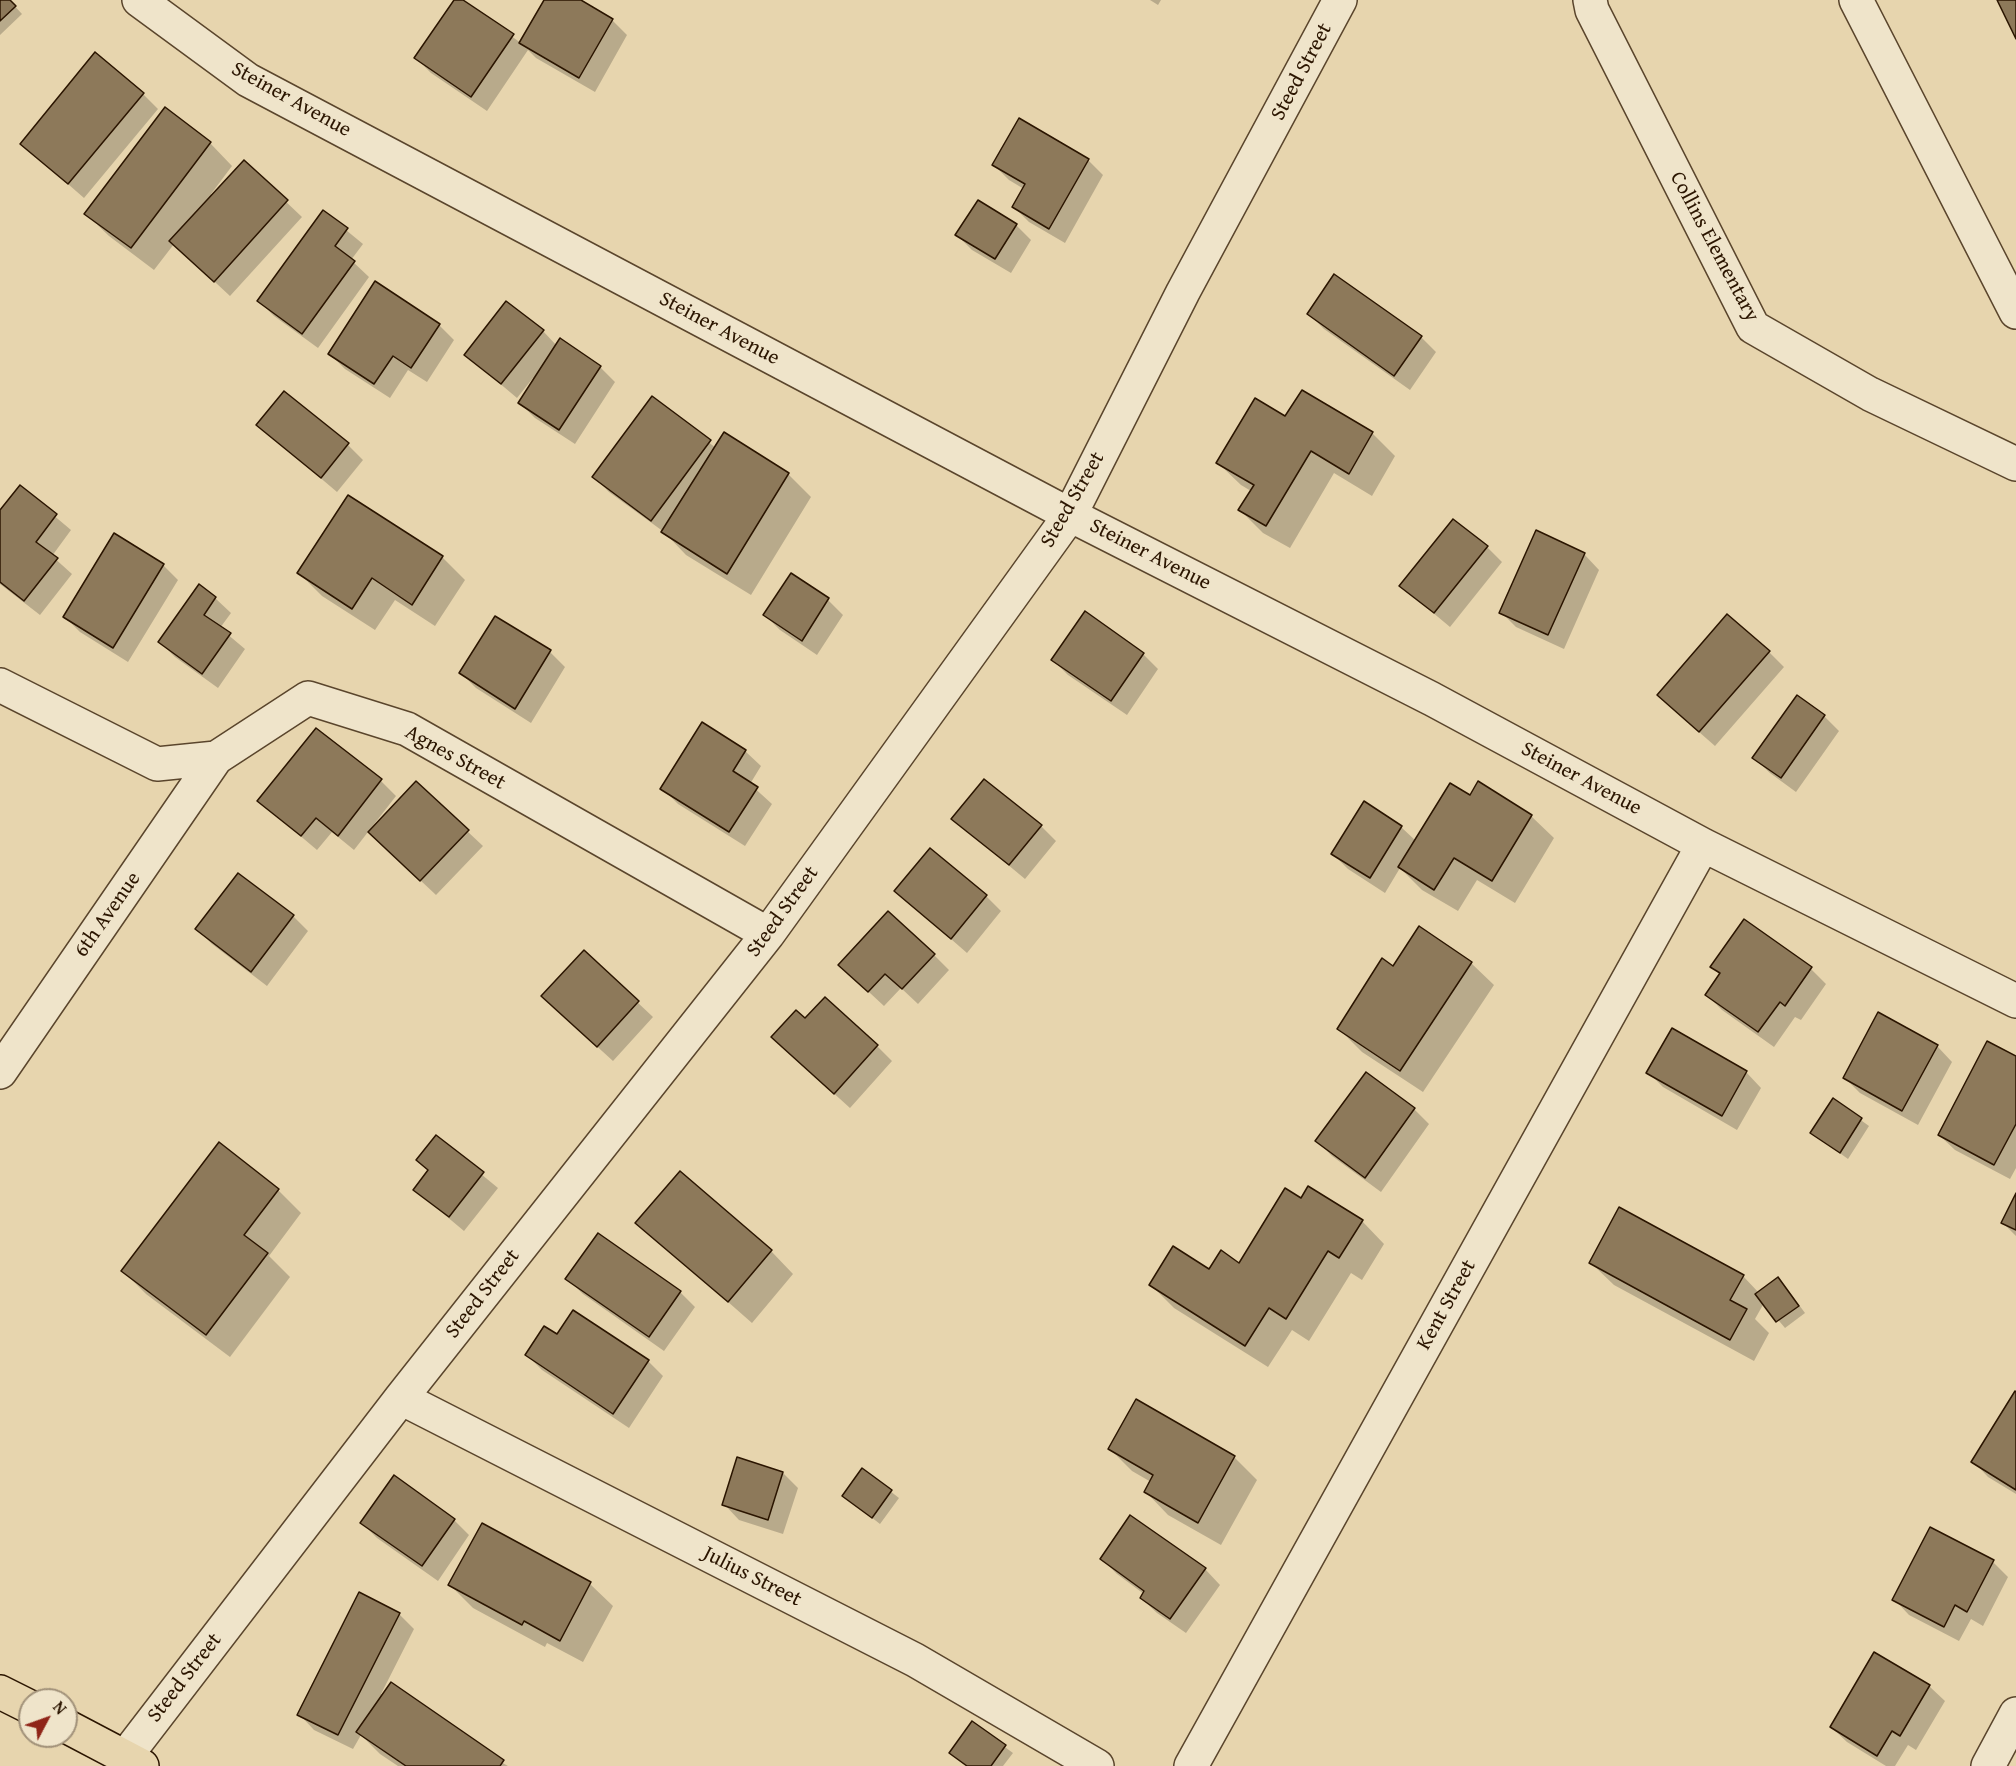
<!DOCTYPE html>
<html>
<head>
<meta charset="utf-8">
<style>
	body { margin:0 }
	#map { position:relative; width:2016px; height:1766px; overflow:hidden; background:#e7d5ae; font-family:"Gentium Book Plus",serif }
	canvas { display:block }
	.north { position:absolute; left:18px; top:1688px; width:60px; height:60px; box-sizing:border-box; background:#efe4ca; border:2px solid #a19179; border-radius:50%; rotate:49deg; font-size:16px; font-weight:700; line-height:24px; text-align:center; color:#2b1500 }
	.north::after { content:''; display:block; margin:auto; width:21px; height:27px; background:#8f2418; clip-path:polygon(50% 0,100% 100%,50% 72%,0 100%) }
</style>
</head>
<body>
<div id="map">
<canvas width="2016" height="1766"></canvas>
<div class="north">N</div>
</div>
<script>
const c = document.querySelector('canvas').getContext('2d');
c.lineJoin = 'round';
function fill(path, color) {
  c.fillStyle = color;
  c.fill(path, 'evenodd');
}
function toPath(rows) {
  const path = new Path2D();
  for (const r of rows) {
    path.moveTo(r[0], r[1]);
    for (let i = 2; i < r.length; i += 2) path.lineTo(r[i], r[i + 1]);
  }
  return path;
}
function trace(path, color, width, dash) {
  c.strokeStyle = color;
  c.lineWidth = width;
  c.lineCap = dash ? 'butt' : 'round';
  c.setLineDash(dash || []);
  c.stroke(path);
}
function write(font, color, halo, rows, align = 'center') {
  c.font = font + ' "Gentium Book Plus",serif';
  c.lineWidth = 4.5;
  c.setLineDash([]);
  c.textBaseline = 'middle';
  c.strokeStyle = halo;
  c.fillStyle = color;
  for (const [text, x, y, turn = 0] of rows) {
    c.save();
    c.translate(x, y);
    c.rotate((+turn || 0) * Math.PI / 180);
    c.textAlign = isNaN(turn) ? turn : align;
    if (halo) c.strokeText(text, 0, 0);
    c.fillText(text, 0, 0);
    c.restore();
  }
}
fill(toPath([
	[0,0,9,0,22,14,0,35],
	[455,0,460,0,521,43,545,0,578,0,612,20,627,35,595,92,536,58,528,50,487,111,431,73,416,58],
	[1150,0,1161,0,1158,5],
	[143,94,158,109,84,198,22,144],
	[210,143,232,166,211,194,213,196,244,162,302,217,230,296,174,244,154,270,109,236,86,214],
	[1088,160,1103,175,1065,243,1029,222,1014,207,1024,189,1009,180,994,165],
	[324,212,363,244,351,260,369,277,318,348,274,316,259,301],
	[1016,225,1031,240,1011,273,972,250,957,235],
	[1309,314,1421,337,1436,352,1410,390,1324,329],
	[439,325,454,340,427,382,408,370,390,398,345,369,330,354],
	[543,331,557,346,600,367,615,382,575,444,535,418,520,403,535,379,533,378,517,398,466,355],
	[652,399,716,448,724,434,788,474,811,497,751,595,686,555,664,532,609,492,594,477],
	[1286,418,1372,433,1395,456,1372,496,1334,473,1290,548,1263,533,1240,510,1251,491,1241,485,1218,463],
	[258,425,348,445,363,460,337,492],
	[20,487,71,530,52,556,72,574,40,615,0,584,0,513],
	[348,497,442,557,465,580,435,626,395,600,375,630,322,596,299,573],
	[1487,547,1502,562,1450,627,1401,586],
	[1584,554,1599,570,1564,649,1516,627,1501,612],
	[163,565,178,580,128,662,80,632,65,617],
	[791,575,828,600,843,615,817,655,780,630,765,615],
	[215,598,231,613,220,628,245,649,218,688,175,657,160,642],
	[496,618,550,652,565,667,531,723,476,688,461,673],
	[1769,652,1784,667,1715,746,1674,710],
	[1143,654,1158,669,1127,715,1068,675,1053,660],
	[1824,716,1839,731,1796,792,1770,773,1754,758],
	[703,724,745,751,761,766,750,784,772,804,745,846,678,804,662,788],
	[381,781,396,796,354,850,332,832,317,850,259,801],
	[1470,797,1531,816,1554,838,1515,903,1477,880,1458,911,1422,890,1400,868,1385,893,1348,869,1333,854,1401,827,1416,841],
	[953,819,1041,826,1056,841,1025,879],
	[467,831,483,846,436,895,385,847],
	[239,875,293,916,308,931,267,986,212,944,197,929],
	[896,891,986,896,1001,911,967,953],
	[1745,921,1811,969,1826,984,1801,1020,1795,1017,1774,1047,1722,1010,1707,995,1720,975,1712,967],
	[584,952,653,1017,613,1061,558,1011],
	[934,955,949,970,918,1004,901,988,884,1006,856,980],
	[1471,963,1494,985,1423,1092,1362,1052,1339,1029,1393,968],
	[877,1046,892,1061,850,1108,788,1052],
	[1937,1046,1952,1062,1918,1125,1860,1093,1845,1078],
	[2016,1058,2016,1168,2010,1179,1955,1150,1939,1135],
	[1648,1072,1746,1072,1761,1088,1737,1130,1663,1087],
	[1366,1074,1414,1109,1429,1124,1381,1192,1332,1156,1317,1141],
	[1833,1100,1869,1126,1848,1159,1812,1133],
	[436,1137,498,1188,464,1231,415,1190,429,1171],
	[219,1144,278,1190,301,1213,269,1256,290,1277,230,1357,146,1294,123,1271],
	[2016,1196,2016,1236,2003,1223],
	[1301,1200,1362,1221,1384,1244,1362,1280,1351,1273,1309,1341,1292,1330,1268,1367,1174,1308,1151,1285,1240,1265],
	[637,1222,771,1251,793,1274,752,1323],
	[1591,1263,1743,1276,1759,1293,1785,1286,1805,1313,1785,1328,1764,1303,1755,1319,1769,1333,1754,1361,1614,1285],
	[567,1279,680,1292,695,1307,664,1351,583,1294],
	[557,1337,648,1361,663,1376,629,1428,542,1370,527,1355],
	[2016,1394,2016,1494,1988,1477,1973,1461],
	[1136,1401,1235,1458,1257,1480,1221,1545,1168,1515,1146,1492,1151,1482,1132,1471,1110,1449],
	[863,1470,899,1498,880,1524,844,1496],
	[783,1473,798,1488,783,1534,739,1520,724,1504],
	[1131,1517,1205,1569,1220,1585,1186,1633,1157,1613,1141,1598,1144,1594,1117,1574,1102,1559],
	[454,1520,469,1535,438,1581,377,1538,362,1523],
	[1993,1562,2008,1577,1983,1626,1971,1619,1959,1641,1909,1615,1894,1599],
	[590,1584,613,1606,583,1662,547,1643,545,1647,473,1608,450,1585],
	[399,1614,414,1629,381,1694,508,1766,398,1766,380,1754,361,1735,353,1749,314,1730,299,1714],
	[1875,1654,1929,1686,1945,1701,1916,1750,1908,1745,1895,1766,1886,1766,1847,1742,1831,1727],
	[972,1723,1013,1753,1003,1766,967,1766,951,1753]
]), '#0003');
const building = toPath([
	[0,0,10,0,16,6,0,21,0,0],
	[454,0,463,0,514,34,471,97,414,58,454,0],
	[544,0,581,0,613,19,579,78,519,43,544,0],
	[1997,0,2016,0,2016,39,1997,0],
	[95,52,144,93,68,184,20,144,95,52],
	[165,107,211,142,131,248,84,214,165,107],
	[1019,118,1089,159,1049,229,1012,207,1025,184,992,165,1019,118],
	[244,160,288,200,214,282,169,241,244,160],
	[978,200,1017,224,995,259,955,235,978,200],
	[323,210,348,228,335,246,355,261,302,334,257,301,323,210],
	[1334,274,1422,336,1394,376,1307,314,1334,274],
	[375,281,440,324,411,368,393,356,374,384,328,354,375,281],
	[506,301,544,330,501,384,464,355,506,301],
	[560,338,601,366,559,430,518,403,560,338],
	[1302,390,1373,432,1349,474,1311,451,1266,526,1238,510,1254,485,1216,463,1255,398,1285,416,1302,390],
	[284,391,349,443,321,478,256,425,284,391],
	[652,396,711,440,651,521,592,477,652,396],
	[724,432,789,473,727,574,661,532,724,432],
	[20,485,57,514,36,542,58,558,24,601,0,582,0,510,20,485],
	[348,495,443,556,412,605,372,578,352,609,297,573,348,495],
	[1453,519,1488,546,1434,613,1399,586,1453,519],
	[1536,530,1585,553,1548,635,1499,613,1536,530],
	[114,533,164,564,113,648,63,617,114,533],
	[791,573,829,598,802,641,763,615,791,573],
	[199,584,216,597,204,615,231,633,202,674,158,642,199,584],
	[1085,611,1144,653,1111,701,1051,660,1085,611],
	[1727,614,1770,651,1699,732,1657,695,1727,614],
	[495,616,551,650,515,709,459,673,495,616],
	[1797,695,1825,715,1781,778,1752,758,1797,695],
	[702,722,746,750,733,771,758,787,729,832,660,789,702,722],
	[316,728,382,779,338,836,316,818,301,836,257,801,316,728],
	[984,779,1042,825,1009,865,951,819,984,779],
	[416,781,469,830,420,881,368,832,416,781],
	[1478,781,1532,815,1492,881,1454,858,1434,890,1398,867,1450,783,1470,795,1478,781],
	[1364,801,1402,826,1370,878,1331,854,1364,801],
	[930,848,987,895,951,939,894,891,930,848],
	[238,873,294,915,251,972,195,929,238,873],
	[888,911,935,954,902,989,885,974,868,992,838,965,888,911],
	[1744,919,1812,967,1785,1006,1780,1002,1758,1032,1705,995,1720,973,1710,967,1744,919],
	[1419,926,1472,962,1400,1071,1337,1029,1382,958,1393,966,1419,926],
	[584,950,639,1001,597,1047,541,996,584,950],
	[825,997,878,1045,834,1094,771,1037,796,1010,805,1018,825,997],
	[1878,1012,1938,1045,1902,1111,1843,1078,1878,1012],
	[1672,1028,1747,1071,1722,1116,1646,1073,1672,1028],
	[1987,1041,2016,1056,2016,1124,1994,1165,1938,1135,1987,1041],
	[1366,1072,1415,1108,1365,1178,1315,1141,1366,1072],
	[1833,1098,1862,1118,1840,1153,1810,1133,1833,1098],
	[436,1135,484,1172,449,1217,413,1190,428,1170,416,1160,436,1135],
	[219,1142,279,1189,244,1235,268,1253,206,1335,121,1271,219,1142],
	[680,1171,772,1250,728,1302,635,1223,680,1171],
	[1308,1186,1363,1220,1339,1258,1328,1251,1286,1319,1269,1308,1245,1346,1149,1285,1173,1246,1209,1269,1221,1250,1239,1263,1285,1188,1301,1198,1308,1186],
	[2016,1193,2016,1230,2001,1223,2016,1193],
	[1619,1207,1744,1275,1730,1300,1747,1309,1730,1340,1589,1263,1619,1207],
	[598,1233,681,1291,649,1337,565,1279,598,1233],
	[1778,1277,1799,1306,1776,1322,1755,1294,1778,1277],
	[573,1310,649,1360,613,1414,525,1355,544,1326,557,1334,573,1310],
	[2015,1391,2016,1392,2016,1490,1971,1462,2015,1391],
	[1136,1399,1235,1456,1198,1523,1144,1492,1153,1475,1108,1449,1136,1399],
	[737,1457,783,1472,768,1520,722,1505,737,1457],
	[862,1468,892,1490,872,1518,842,1496,862,1468],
	[394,1475,455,1519,422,1566,360,1523,394,1475],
	[1130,1515,1206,1568,1170,1619,1140,1598,1144,1591,1100,1559,1130,1515],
	[482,1523,591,1582,560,1641,524,1621,522,1625,448,1585,482,1523],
	[1930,1527,1994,1560,1967,1612,1955,1605,1944,1627,1892,1600,1930,1527],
	[359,1592,400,1613,338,1735,297,1715,359,1592],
	[1874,1652,1930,1685,1900,1736,1892,1731,1877,1756,1830,1727,1874,1652],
	[391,1682,504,1760,500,1766,406,1766,356,1732,391,1682],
	[972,1721,1006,1745,991,1766,967,1766,949,1753,972,1721]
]);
fill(building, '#8d795a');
trace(building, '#2b1500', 1.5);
const minor = toPath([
	[139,0,248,80,1070,515,1432,699,1703,845,2016,1001],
	[1590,0,1592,10,1753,327,1870,394,2016,464],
	[1856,0,2016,312],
	[0,685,157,764,216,758,308,698,407,729,768,934],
	[0,1072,216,758],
	[401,1398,915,1660,1097,1766],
	[124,1766,125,1757,401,1398,768,934,1070,515,1183,292,1340,0],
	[1191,1766,1703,845],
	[1988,1766,2016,1714]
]);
const major = toPath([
	[0,1692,30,1707],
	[66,1726,142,1766]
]);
trace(minor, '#5a452c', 36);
trace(major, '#2b1500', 36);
trace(minor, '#efe4ca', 33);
trace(major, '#e7d5ae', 33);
write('21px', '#2b1500', '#efe4ca', [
	["Steed Street",1302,72,-62],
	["Steiner Avenue",291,100,29],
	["Collins Elementary",1714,247,62],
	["Steiner Avenue",719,329,28],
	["Steed Street",1073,500,-60],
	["Steiner Avenue",1150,555,27],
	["Agnes Street",455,758,29],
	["Steiner Avenue",1581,779,28],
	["Steed Street",783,912,-54],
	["6th Avenue",108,915,-55],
	["Steed Street",483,1294,-52],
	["Kent Street",1447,1305,-61],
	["Julius Street",752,1577,27],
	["Steed Street",185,1678,-52]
]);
</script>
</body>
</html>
